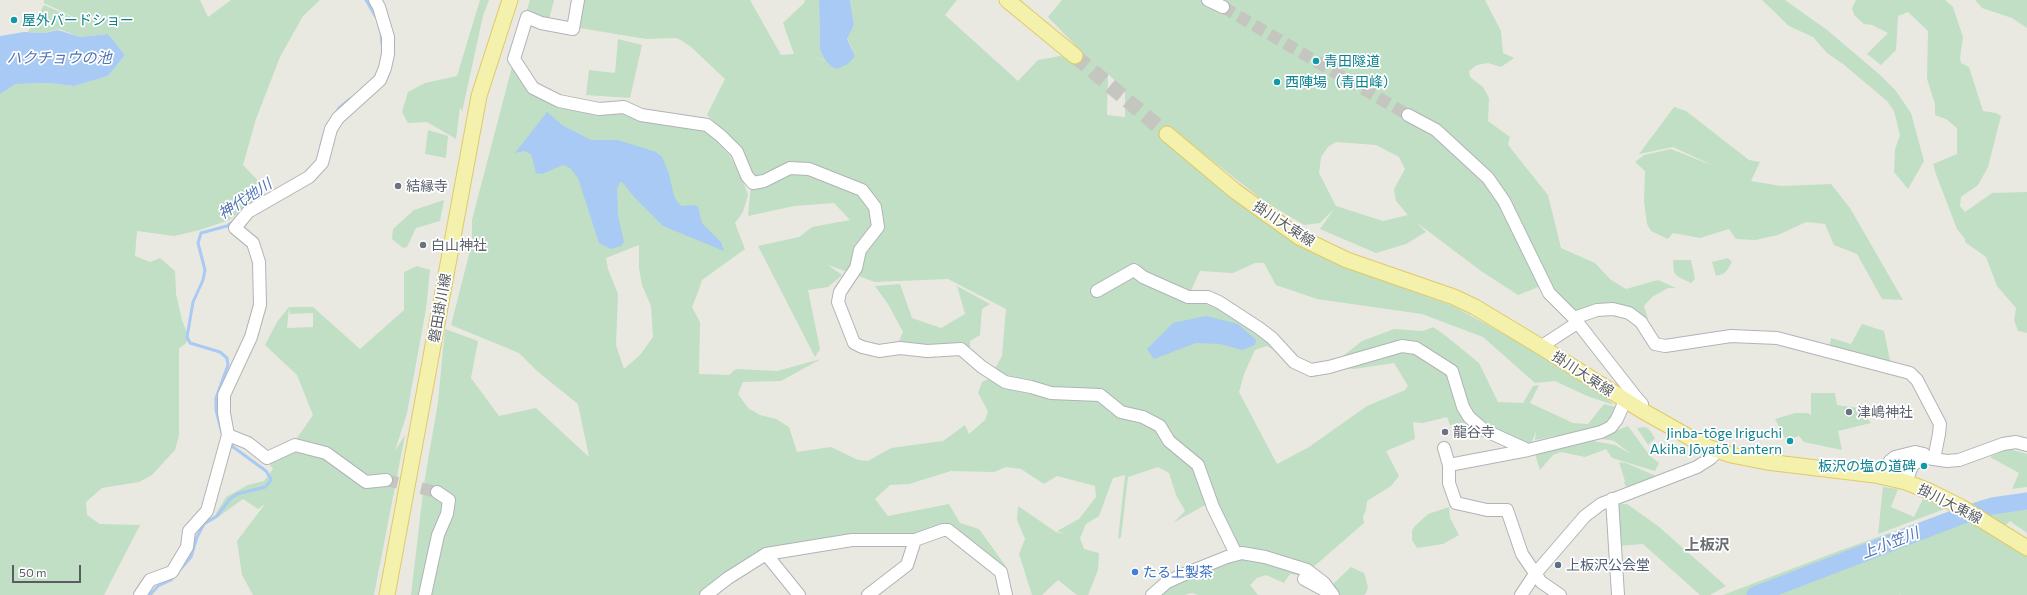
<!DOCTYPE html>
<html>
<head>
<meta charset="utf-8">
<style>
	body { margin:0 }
	#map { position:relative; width:2027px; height:595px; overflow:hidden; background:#eae9e1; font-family:Commissioner,sans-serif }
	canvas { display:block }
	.scale { position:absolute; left:12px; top:565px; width:69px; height:18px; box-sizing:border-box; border:2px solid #595c60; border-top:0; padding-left:5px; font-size:12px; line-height:14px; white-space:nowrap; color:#595c60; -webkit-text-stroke:3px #fff; paint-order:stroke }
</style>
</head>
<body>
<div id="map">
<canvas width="2027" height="595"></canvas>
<div class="scale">50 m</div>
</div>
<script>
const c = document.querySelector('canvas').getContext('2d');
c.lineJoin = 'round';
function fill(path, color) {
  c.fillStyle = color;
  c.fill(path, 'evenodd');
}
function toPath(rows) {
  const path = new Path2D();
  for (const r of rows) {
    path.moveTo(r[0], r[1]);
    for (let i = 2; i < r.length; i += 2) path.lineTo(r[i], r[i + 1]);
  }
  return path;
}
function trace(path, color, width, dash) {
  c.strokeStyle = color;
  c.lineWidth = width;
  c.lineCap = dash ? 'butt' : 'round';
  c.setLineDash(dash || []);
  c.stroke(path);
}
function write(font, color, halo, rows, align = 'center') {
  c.font = font + ' Commissioner,"Noto Sans JP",sans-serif';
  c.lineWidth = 3.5;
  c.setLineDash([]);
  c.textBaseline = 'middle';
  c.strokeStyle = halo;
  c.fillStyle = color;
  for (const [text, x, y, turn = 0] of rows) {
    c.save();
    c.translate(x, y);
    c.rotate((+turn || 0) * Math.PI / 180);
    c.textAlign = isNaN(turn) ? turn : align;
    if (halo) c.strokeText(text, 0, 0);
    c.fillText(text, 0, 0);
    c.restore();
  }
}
fill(toPath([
	[44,0,200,0,208,17,231,0,320,0,303,16,280,57,256,119,243,165,267,190,229,220,200,230,174,236,137,231,135,256,150,262,160,258,175,271,176,294,182,320,189,338,185,344,179,348,179,435,175,450,152,475,139,482,102,488,86,502,87,515,100,524,139,525,141,523,104,595,0,595,0,94,16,84,49,83,74,86,108,76,125,55,108,34,80,37,59,29,45,33,28,32,44,5,86,23,44,3],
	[480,0,489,0,483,16,462,112,460,107,456,139,427,122,408,123,402,112,408,92,425,83,457,76],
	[530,0,554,0,549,20,526,12],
	[583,0,750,0,781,55,794,54,783,23,804,3,805,0,819,0,820,50,825,60,809,57,827,61,836,69,855,56,847,38,854,25,850,0,957,0,945,15,1018,81,1038,60,1060,56,1071,60,1080,50,1048,17,1062,0,1485,0,1501,31,1503,53,1514,58,1501,67,1488,63,1477,65,1469,71,1470,77,1483,87,1489,98,1488,121,1510,137,1508,144,1512,150,1548,195,1561,248,1595,263,1611,280,1626,289,1658,280,1676,288,1668,288,1652,297,1644,306,1648,319,1607,303,1572,313,1541,286,1518,295,1481,271,1416,222,1426,232,1406,244,1376,253,1320,229,1334,209,1320,223,1304,225,1264,201,1172,129,1233,196,1262,221,1401,287,1453,306,1524,345,1597,390,1614,405,1587,396,1555,381,1535,383,1483,337,1422,314,1317,299,1276,285,1264,263,1255,263,1233,273,1200,271,1188,297,1208,297,1294,362,1267,346,1255,350,1244,374,1239,392,1277,464,1309,447,1367,406,1405,390,1408,386,1394,363,1354,369,1329,367,1362,341,1394,329,1423,331,1433,327,1446,336,1479,363,1498,402,1523,403,1533,386,1539,385,1530,403,1573,423,1588,424,1604,404,1615,407,1611,420,1597,428,1535,440,1536,431,1532,442,1519,446,1467,422,1450,425,1447,417,1423,423,1413,422,1415,439,1386,451,1399,476,1391,486,1367,501,1366,510,1363,516,1364,523,1303,576,1290,574,1284,583,1266,575,1257,578,1250,585,1258,595,1198,595,1192,593,1184,595,1159,595,1165,589,1233,549,1207,504,1173,523,1185,511,1176,495,1169,473,1158,467,1128,477,1121,537,1118,539,1125,475,1113,478,1099,516,1086,524,1080,538,1084,549,1099,553,1098,570,1088,595,1077,595,1058,580,1042,595,1032,595,1019,554,1025,539,1017,520,1018,506,1056,532,1065,534,1057,531,1079,519,1096,497,1095,486,1057,476,1044,484,1021,469,1006,467,994,472,951,471,909,484,890,485,875,499,888,516,949,504,960,523,979,529,1005,565,1013,595,1004,595,1001,572,948,530,766,554,706,595,411,595,424,484,438,402,445,329,478,341,471,378,499,416,536,408,589,457,578,404,537,371,519,353,451,325,472,243,472,220,514,59,532,92,621,112,671,126,693,125,707,130,730,156,742,178,748,195,743,212,735,223,745,249,702,280,698,292,692,307,700,322,699,374,729,375,736,369,777,371,821,359,781,381,743,382,738,394,748,408,760,415,776,419,789,427,797,452,831,447,858,460,868,461,891,448,943,441,965,425,969,434,985,420,988,411,978,393,982,382,988,379,1017,379,993,372,1002,356,1006,309,948,279,875,282,828,265,842,275,840,277,828,287,808,290,820,349,815,357,758,246,799,237,812,227,850,220,834,203,794,206,748,216,752,174,736,143,707,115,725,79,690,46,677,38,646,39,580,28],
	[1108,74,1125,90,1125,117,1107,115],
	[1336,142,1376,145,1399,157,1405,169,1394,189,1396,201,1408,215,1383,221,1336,206,1319,173,1321,157,1328,147],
	[639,245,639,268,642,285,651,306,653,337,640,355,624,369,616,345,618,294,608,269,606,258],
	[1762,0,1785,0,1827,30,1879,74,1896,91,1911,113,1924,161,1908,189,1894,172,1895,149,1900,135,1894,111,1887,101,1843,64,1827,53,1813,37,1789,26],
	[1856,0,1945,0,1953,7,1963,37,1960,58,1961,63,1969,67,1983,111,1996,113,2001,116,1988,167,1978,185,1961,197,1960,206,1965,212,1992,193,2027,192,2027,333,2018,331,2014,320,2016,308,1997,286,1986,257,1965,242,1965,233,1965,239,1957,229,1937,177,1933,164,1957,154,1957,128,1946,119,1935,115,1935,104,1927,79,1928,31,1908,12,1898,16,1896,50,1881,65,1867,54,1888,33,1872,25,1864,24,1854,15,1852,8],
	[1975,0,2027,0,2027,28,2012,18,1982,8],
	[618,39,642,45,630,98,586,95,589,70,615,73],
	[1674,107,1686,111,1749,160,1760,162,1751,181,1781,186,1831,184,1850,208,1903,300,1882,299,1857,254,1834,245,1825,224,1806,222,1778,235,1755,240,1736,239,1729,229,1700,238,1673,233,1668,239,1651,231,1647,224,1644,201,1645,171,1635,162,1644,155,1671,149,1716,167,1673,147,1639,154],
	[428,130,448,136,446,158,425,154],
	[444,200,440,221,416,228,407,247,403,248,392,239,393,229,414,210],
	[1728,258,1732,262,1728,269,1723,274,1716,276,1712,262],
	[1673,260,1691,260,1695,279,1691,283,1677,276,1674,272],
	[417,266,430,270,426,309,407,413,395,451,405,435,374,595,253,595,242,575,237,541,265,504,258,509,243,499,211,522,226,497,248,485,264,481,273,469,267,461,295,441,313,415,297,375,265,345,277,322,289,307,313,307,360,349,404,310,404,272],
	[289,308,290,314,313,313,313,327,287,328],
	[900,284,912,318,941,328,965,314,957,286,990,304,982,309,980,335,970,341,970,350,886,348,899,341,903,332,888,304,875,286],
	[1862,324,1884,331,1891,365,1829,348,1831,338,1851,344],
	[1811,393,1835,393,1837,405,1859,408,1871,423,1838,431,1842,450,1804,442,1799,436,1786,440,1775,419,1795,413,1808,413,1811,415],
	[1628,426,1650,456,1659,463,1655,471,1612,458,1606,449,1585,457,1561,452,1553,455,1540,470,1535,454,1593,441,1615,445,1631,454,1614,441,1598,438],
	[1644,427,1648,428,1655,438,1648,445,1637,428],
	[2009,449,2027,454,2027,487,2012,489,2019,473,1990,457,2004,450],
	[1619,462,1626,463,1656,476,1627,488,1624,483,1625,481],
	[1883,487,1898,489,1891,507,1914,517,1925,495,1950,507,1878,534],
	[2027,493,2027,533,2010,521,1994,537,2027,554,2027,595,1900,595,1902,592,1899,595,1723,595,1836,552,1982,500],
	[1610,504,1627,504,1658,526,1726,586,1710,595,1700,595,1643,544,1619,546],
	[1449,507,1450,518,1459,535,1443,544,1417,548,1412,540,1412,531,1415,526,1428,514],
	[1351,567,1364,573,1368,587,1366,593,1364,595,1335,595,1332,585]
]), '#c0dfc4');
fill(toPath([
	[819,0,850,0,854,25,847,39,855,56,848,64,837,69,832,67,825,60,820,50],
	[58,30,80,37,108,34,125,55,108,76,74,86,49,83,16,84,0,94,0,36,24,32,45,33],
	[547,112,562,125,591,140,618,140,656,152,662,157,669,174,674,196,678,203,682,206,695,205,698,207,702,223,721,242,724,251,663,226,634,197,623,183,620,182,617,189,618,216,624,242,621,246,611,249,599,243,578,178,570,168,563,165,542,174,536,173,531,154,524,151,515,153],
	[1206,316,1238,324,1256,340,1255,345,1242,350,1220,344,1196,343,1154,359,1147,349,1173,323]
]), '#a8caf4');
trace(toPath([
	[366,0,376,17],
	[381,32,382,44],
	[336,113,339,108,350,99],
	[321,145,325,132],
	[222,433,216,410,216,398,228,365,227,358,220,352,190,343,187,337,193,302,203,280,205,270,198,243,201,233,227,226,234,221],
	[150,595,158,586,171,580,191,557,197,537,204,524,217,516,230,499,237,494,265,487,269,483,271,479,266,471,229,444]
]), '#a8caf4', 3);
trace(toPath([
	[1755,595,1958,517,1992,506,2027,501]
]), '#a8caf4', 17);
trace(toPath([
	[1223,7,1408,115],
	[386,480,437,492]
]), '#c6c6c1', 12, [12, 6]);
trace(toPath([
	[1075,56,1167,134]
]), '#c6c6c1', 15, [15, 8]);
const minor = toPath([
	[578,0,573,29,541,23,527,17,514,59,533,88,559,101,599,109,624,107,641,115,707,125,721,136,737,152,747,176,753,183,764,181,790,168,809,169,862,190,875,207,878,227,860,250,856,268,840,292,838,302,854,343,862,347,879,351,900,348,927,351,961,349,982,367,1005,382,1031,387,1051,393,1100,395,1121,412,1143,417,1160,426,1169,441,1198,465,1213,507,1236,554],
	[1208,0,1223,7],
	[1408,115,1436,130,1488,178,1504,201,1549,293,1574,318,1635,396,1642,404,1641,410],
	[1097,291,1134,270,1143,277,1188,297,1208,297,1219,302,1259,328,1272,338,1294,362,1311,370,1329,367,1402,346,1416,348,1452,371,1463,407,1469,417,1484,430,1528,450],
	[1574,318,1597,310,1613,309,1629,313,1641,322,1655,344,1665,346,1731,336,1777,338,1910,373,1917,380,1940,424,1939,434,1934,459],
	[1543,348,1545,344,1577,323],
	[228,435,248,443,267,458,295,445,326,453,366,482,386,480],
	[1444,448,1449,465,1449,483,1456,503,1487,510,1507,510,1522,554,1541,582,1560,595],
	[1449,465,1528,450,1601,432,1611,427,1617,419,1625,401],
	[1884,476,1890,461,1895,457,1915,452,1924,454,1927,458],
	[1906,482,1912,466,1919,460,1927,458,1947,461,1959,460,2003,444,2016,442,2027,445],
	[1612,499,1618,595],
	[766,554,799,595],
	[1304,579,1324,590],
	[140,595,150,580,172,572,187,547,189,531,207,511,228,435,224,413,224,395,251,337,260,305,259,262,253,243,235,228,248,212,309,177,322,163,331,129,338,118,380,80,385,68,388,54,388,37,379,7,375,0],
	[425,595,438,535,447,514,449,500,437,492],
	[706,595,728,578,766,554,852,540,915,540,943,530,948,530,1001,572,1006,595],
	[868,595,907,565,915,540],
	[1152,595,1167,582,1187,573,1227,557,1242,553,1265,557,1307,570,1324,583,1333,595],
	[1521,595,1535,574,1585,516,1601,504,1697,467,1711,458,1717,451]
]);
const major = toPath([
	[1007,0,1075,56],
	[1167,134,1235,191,1299,237,1347,260,1454,297,1475,307,1543,348,1641,410,1705,446,1731,455,1767,462,1875,475,1906,482,1931,492,1961,507,2027,548],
	[387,595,479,96,510,0]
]);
trace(minor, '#b1b3b7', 14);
trace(major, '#dfca66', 17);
trace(minor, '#fff', 12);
trace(major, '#f4f1ac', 15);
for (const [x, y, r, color] of [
	[14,20,4,"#0f9aa8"],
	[1316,61,4,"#0f9aa8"],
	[1277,82,4,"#0f9aa8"],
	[398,186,4,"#6b7280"],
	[423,245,4,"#6b7280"],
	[1849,412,4,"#6b7280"],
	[1445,432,4,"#6b7280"],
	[1790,441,4,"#0f9aa8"],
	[1924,466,4,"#0f9aa8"],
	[1558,565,4,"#5c6f8a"],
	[1135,572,4,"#3f7fe0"]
]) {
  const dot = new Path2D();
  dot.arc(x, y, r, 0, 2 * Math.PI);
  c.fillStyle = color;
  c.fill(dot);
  trace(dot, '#fff', 1.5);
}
write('14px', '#0d838f', '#fff', [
	["屋外バードショー",22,20],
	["青田隧道",1324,61],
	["西陣場（青田峰）",1285,82],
	["Jinba-tōge Iriguchi",1782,433,"right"],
	["Akiha Jōyatō Lantern",1782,449,"right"],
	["板沢の塩の道碑",1916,466,"right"]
], 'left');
write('14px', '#5b616d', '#fff', [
	["結縁寺",406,186],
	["白山神社",431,245],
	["津嶋神社",1857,412],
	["龍谷寺",1453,432]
], 'left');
write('14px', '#595c60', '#fff', [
	["掛川大東線",1284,224,33],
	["磐田掛川線",440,308,-80],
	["掛川大東線",1583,374,33],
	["掛川大東線",1950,504,27]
]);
write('14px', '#4e5e75', '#fff', [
	["上板沢公会堂",1566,565]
], 'left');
write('14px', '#366cbe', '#fff', [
	["たる上製茶",1143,572]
], 'left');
write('italic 15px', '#4f74b3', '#fff', [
	["ハクチョウの池",59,58],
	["神代地川",245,199,-33],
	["上小笠川",1890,543,-21]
]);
write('bold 15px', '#6b6d72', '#fff', [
	["上板沢",1707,545]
]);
</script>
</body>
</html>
